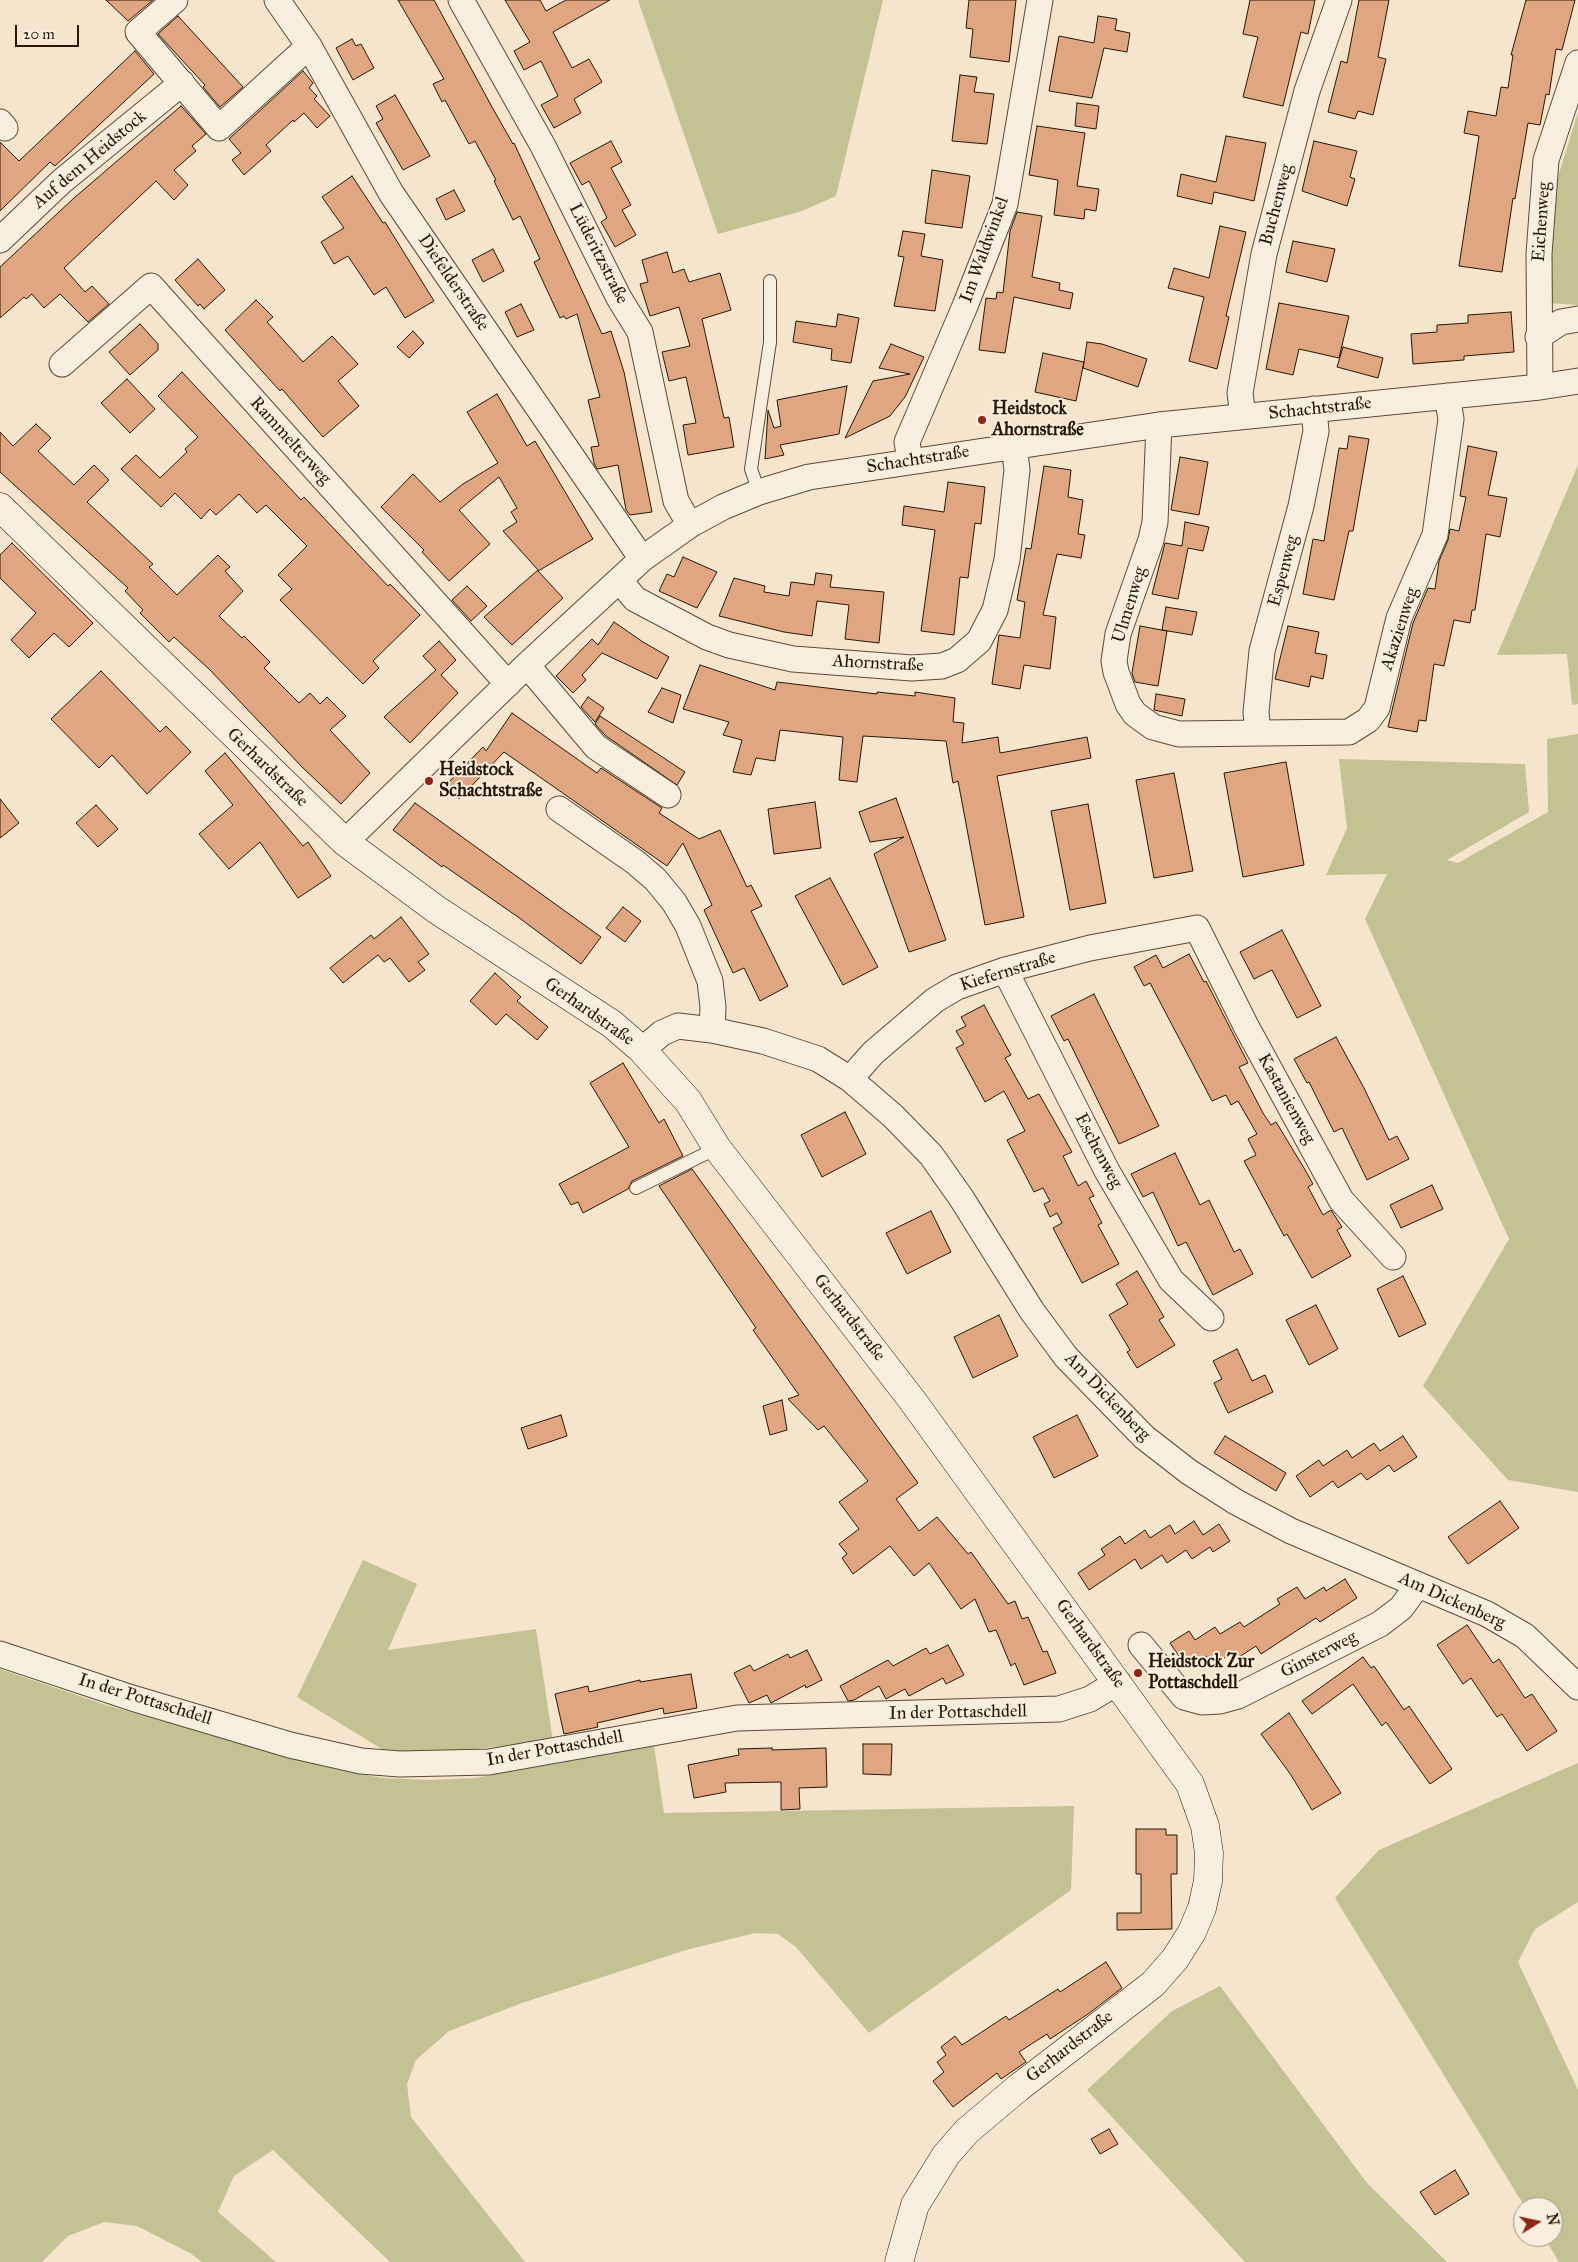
<!DOCTYPE html>
<html>
<head>
<meta charset="utf-8">
<style>
	body { margin:0 }
	#map { position:relative; width:1578px; height:2262px; overflow:hidden; background:#f4e5cc; font-family:"IM FELL Great Primer",serif }
	canvas { display:block }
	.north { position:absolute; left:1513px; top:2197px; width:50px; height:50px; box-sizing:border-box; background:#f8eede; border:1px solid #a59887; border-radius:50%; rotate:80deg; font-size:14px; font-weight:700; line-height:20px; text-align:center; color:#291704 }
	.north::after { content:''; display:block; margin:auto; width:18px; height:22px; background:#8f2418; clip-path:polygon(50% 0,100% 100%,50% 72%,0 100%) }
	.scale { position:absolute; left:15px; top:25px; width:64px; height:22px; box-sizing:border-box; border:2px solid #291704; border-top:0; padding-left:6px; font-size:15px; line-height:18px; white-space:nowrap; color:#291704; -webkit-text-stroke:4px #f8eede; paint-order:stroke }
</style>
</head>
<body>
<div id="map">
<canvas width="1578" height="2262"></canvas>
<div class="north">N</div>
<div class="scale">20 m</div>
</div>
<script>
const c = document.querySelector('canvas').getContext('2d');
c.lineJoin = 'round';
function fill(path, color) {
  c.fillStyle = color;
  c.fill(path, 'evenodd');
}
function toPath(rows) {
  const path = new Path2D();
  for (const r of rows) {
    path.moveTo(r[0], r[1]);
    for (let i = 2; i < r.length; i += 2) path.lineTo(r[i], r[i + 1]);
  }
  return path;
}
function trace(path, color, width, dash) {
  c.strokeStyle = color;
  c.lineWidth = width;
  c.lineCap = dash ? 'butt' : 'round';
  c.setLineDash(dash || []);
  c.stroke(path);
}
function write(font, color, halo, rows, align = 'center') {
  c.font = font + ' "IM FELL Great Primer",serif';
  c.lineWidth = 4;
  c.setLineDash([]);
  c.textBaseline = 'middle';
  c.strokeStyle = halo;
  c.fillStyle = color;
  for (const [text, x, y, turn = 0] of rows) {
    c.save();
    c.translate(x, y);
    c.rotate((+turn || 0) * Math.PI / 180);
    c.textAlign = isNaN(turn) ? turn : align;
    if (halo) c.strokeText(text, 0, 0);
    c.fillText(text, 0, 0);
    c.restore();
  }
}
fill(toPath([
	[638,0,883,0,836,196,802,211,718,234],
	[1578,112,1578,305,1547,303,1557,180],
	[1578,465,1578,704,1572,705,1567,654,1497,655],
	[1578,734,1578,1492,1508,1480,1423,1386,1509,1239,1365,919,1387,874,1326,875,1347,828,1339,759,1525,764,1529,812,1447,860,1458,863,1548,812,1547,739],
	[363,1560,417,1584,388,1650,536,1629,553,1741,395,1757,297,1697],
	[0,1669,109,1706,335,1769,382,1778,429,1780,475,1778,654,1746,664,1813,1074,1806,1071,1890,869,2033,796,1947,778,1934,755,1933,686,1950,522,2003,449,2031,416,2060,407,2084,411,2117,525,2262,390,2262,273,2150,234,2176,218,2212,276,2262,202,2262,190,2253,137,2226,104,2222,68,2236,42,2262,0,2262],
	[1578,1763,1578,1902,1535,1929,1518,1962,1578,2090,1578,2262,1559,2262,1544,2237,1553,2237,1553,2207,1525,2207,1335,1898,1379,1850],
	[1220,1986,1367,2183,1447,2262,1245,2262,1087,2090,1172,2011]
]), '#c2c293');
const building = toPath([
	[106,0,153,0,128,21,106,0],
	[398,0,434,0,492,107,513,144,514,143,602,334,611,331,624,372,652,512,630,515,626,510,618,465,597,469,594,463,591,447,599,446,588,400,600,397,577,314,566,319,564,316,560,318,534,262,540,259,520,216,513,220,494,181,496,180,475,141,469,144,445,100,442,102,433,84,444,79,398,0],
	[505,0,540,0,546,11,566,0,610,0,553,32,572,68,589,59,602,82,574,99,581,113,554,128,541,105,558,96,541,61,524,70,514,51,530,42,505,0],
	[969,0,1016,0,1009,62,970,57,973,29,966,28,969,0],
	[1250,0,1315,0,1308,34,1301,32,1283,106,1243,97,1258,37,1243,34,1250,0],
	[1359,0,1389,0,1378,57,1386,59,1373,115,1358,111,1355,119,1328,112,1341,61,1347,63,1359,0],
	[1526,0,1575,0,1562,50,1556,49,1549,95,1546,94,1540,125,1528,123,1515,199,1513,198,1502,272,1459,266,1479,136,1464,133,1468,111,1496,116,1501,87,1508,88,1513,55,1511,55,1526,0],
	[178,16,243,87,220,107,203,87,205,85,158,34,178,16],
	[1098,16,1117,19,1115,30,1130,33,1127,52,1104,48,1092,98,1049,91,1059,36,1094,43,1098,16],
	[352,39,356,46,361,44,374,68,353,80,336,48,352,39],
	[135,51,154,74,55,166,50,162,0,211,0,142,19,161,135,51],
	[303,71,313,83,309,88,317,96,314,99,330,116,317,128,304,113,294,122,293,120,266,145,271,151,244,175,232,160,241,153,229,139,303,71],
	[960,75,977,77,974,92,994,94,987,144,952,141,960,75],
	[395,95,430,156,403,170,376,123,383,119,376,106,395,95],
	[1077,103,1099,106,1096,129,1075,126,1077,103],
	[181,106,206,134,192,146,196,151,174,170,188,185,174,200,156,181,64,268,85,292,92,286,109,304,88,322,60,294,44,308,32,294,26,299,24,297,0,318,0,267,74,198,181,106],
	[1037,126,1085,133,1077,186,1099,189,1096,211,1085,209,1084,219,1054,215,1058,180,1029,175,1037,126],
	[1226,136,1266,143,1254,201,1214,192,1212,204,1177,196,1181,174,1216,182,1226,136],
	[611,141,622,162,611,168,631,205,622,210,636,235,615,247,601,222,607,218,597,197,589,181,582,185,570,163,611,141],
	[1314,141,1357,151,1350,177,1355,179,1347,206,1302,191,1314,141],
	[932,170,970,176,962,228,925,223,932,170],
	[352,176,383,223,385,222,434,301,405,318,386,287,374,295,348,256,334,264,321,242,344,228,322,197,352,176],
	[454,190,465,211,446,220,436,199,454,190],
	[1017,212,1042,216,1032,277,1060,283,1059,290,1073,293,1070,309,1014,297,1005,353,979,350,986,298,996,299,997,292,1003,293,1010,231,1017,212],
	[1220,226,1246,232,1226,316,1229,317,1217,369,1189,361,1204,297,1168,288,1174,268,1209,278,1220,226],
	[903,231,925,234,921,256,943,260,935,311,894,306,904,257,898,256,903,231],
	[1293,241,1335,249,1327,282,1286,272,1293,241],
	[493,249,504,271,483,282,472,260,493,249],
	[667,252,673,273,684,269,689,282,720,273,731,310,702,319,724,418,729,417,734,447,688,455,683,425,696,423,686,377,669,381,662,352,690,346,679,307,650,316,640,284,648,282,642,260,667,252],
	[198,259,225,290,204,309,200,304,198,306,175,280,198,259],
	[256,300,273,317,267,322,303,362,332,336,358,364,338,381,359,406,323,437,282,389,280,391,225,330,256,300],
	[1279,303,1349,316,1339,358,1299,349,1293,375,1266,369,1279,303],
	[521,304,534,330,517,337,505,312,521,304],
	[1511,312,1514,352,1464,356,1464,360,1413,364,1411,334,1437,332,1437,325,1468,323,1468,315,1511,312],
	[838,314,859,318,851,363,831,360,832,349,793,342,796,321,836,327,838,314],
	[140,324,158,344,158,350,130,375,109,352,140,324],
	[413,331,424,343,409,358,397,347,413,331],
	[1087,342,1102,344,1147,359,1138,387,1083,368,1087,342],
	[891,344,924,357,905,397,890,416,845,438,873,381,910,374,879,368,891,344],
	[1343,347,1383,358,1378,378,1337,367,1343,347],
	[1043,353,1084,362,1076,401,1035,392,1043,353],
	[182,372,301,500,304,497,388,586,390,584,420,615,373,661,379,668,363,684,280,600,292,589,278,575,307,546,266,505,257,513,239,494,216,515,210,509,201,519,175,493,161,507,121,469,136,455,160,478,187,452,185,449,198,437,158,396,182,372],
	[127,379,155,409,130,433,101,403,127,379],
	[847,386,839,434,780,445,784,455,765,459,768,410,774,428,781,426,777,400,847,386],
	[497,394,527,446,535,441,593,539,538,571,563,598,512,645,484,617,538,570,503,531,517,522,511,512,517,508,499,477,459,510,490,544,449,581,422,552,424,550,381,507,413,474,440,502,463,484,498,463,467,412,497,394],
	[36,424,51,438,38,451,74,485,94,465,109,480,87,502,153,564,149,567,177,595,218,555,230,567,225,571,243,591,219,616,242,638,244,636,270,662,264,668,299,703,310,693,320,704,327,697,346,716,330,730,370,773,341,804,302,767,210,670,174,637,169,642,140,613,143,610,125,591,128,588,0,472,0,432,13,446,36,424],
	[1349,436,1369,439,1353,531,1349,531,1334,600,1303,594,1313,539,1324,541,1339,448,1347,449,1349,436],
	[1468,446,1497,452,1488,495,1507,498,1500,537,1486,534,1475,610,1472,610,1470,623,1454,620,1444,666,1434,664,1426,721,1419,720,1417,732,1388,727,1413,623,1428,588,1435,589,1439,561,1448,540,1450,529,1459,531,1466,497,1460,496,1468,446],
	[1180,457,1208,462,1199,515,1171,510,1180,457],
	[1044,466,1071,470,1068,497,1083,500,1078,534,1085,535,1081,558,1057,554,1043,615,1056,617,1050,669,1024,665,1020,689,992,684,999,635,1020,638,1025,602,1017,600,1026,548,1031,549,1044,466],
	[948,482,985,487,981,524,975,523,968,578,960,577,954,635,921,631,935,530,902,525,904,506,944,512,948,482],
	[1185,522,1209,527,1203,551,1188,548,1178,599,1152,594,1165,543,1182,546,1185,522],
	[12,543,93,623,69,647,54,633,29,658,11,640,36,613,0,578,0,555,12,543],
	[683,557,717,572,697,608,659,591,667,574,674,577,683,557],
	[816,573,832,575,830,587,884,592,879,643,845,639,849,605,817,601,812,636,784,632,719,616,734,578,765,586,764,592,789,596,791,582,814,585,816,573],
	[467,586,487,606,471,621,452,600,467,586],
	[1166,607,1197,612,1192,635,1162,630,1166,607],
	[614,622,643,642,669,657,657,679,602,653,582,675,586,680,573,693,556,676,592,639,598,645,614,622],
	[1140,626,1167,631,1158,686,1135,682,1132,673,1140,626],
	[1288,626,1319,632,1315,653,1327,655,1325,668,1323,679,1311,676,1309,687,1275,679,1288,626],
	[439,641,456,660,441,675,458,693,410,743,384,717,436,670,423,656,439,641],
	[700,665,775,690,777,682,877,694,877,692,915,696,915,692,955,698,953,722,964,723,962,743,998,737,1000,753,1087,737,1091,758,997,776,1024,917,985,925,958,781,953,783,946,741,863,736,857,782,839,780,843,737,780,730,775,761,756,758,751,775,733,772,742,740,723,735,729,722,683,709,700,665],
	[101,671,160,732,166,726,191,752,147,794,112,755,99,768,51,719,101,671],
	[662,688,681,695,673,723,648,712,662,688],
	[1156,694,1185,699,1182,716,1154,710,1156,694],
	[588,697,604,708,595,722,581,707,588,697],
	[512,713,597,773,601,768,662,808,659,813,699,839,720,830,747,887,751,885,762,906,751,911,788,986,760,1001,744,968,733,973,704,910,712,905,683,843,667,866,504,752,459,799,446,785,483,747,486,751,512,713],
	[600,716,685,772,677,785,606,736,595,724,600,716],
	[225,753,303,846,308,842,331,876,298,898,260,842,229,869,199,834,233,805,205,771,225,753],
	[1286,762,1304,865,1243,877,1224,773,1286,762],
	[1174,773,1193,871,1154,878,1136,780,1174,773],
	[896,798,946,940,909,952,874,854,904,837,870,842,859,812,896,798],
	[0,799,19,823,0,838,0,799],
	[815,802,821,848,774,854,768,809,815,802],
	[415,803,601,937,581,964,518,917,443,865,442,867,393,830,415,803],
	[1088,804,1106,903,1070,910,1051,811,1088,804],
	[96,805,118,829,98,847,76,823,96,805],
	[830,878,878,967,843,985,795,896,830,878],
	[623,907,641,921,625,942,606,928,623,907],
	[401,917,429,954,418,962,425,970,409,982,390,958,384,962,378,955,343,983,330,968,371,935,374,939,401,917],
	[1282,930,1321,1006,1297,1018,1272,970,1254,979,1240,952,1282,930],
	[1189,954,1204,982,1206,981,1248,1063,1239,1067,1263,1113,1271,1125,1276,1122,1304,1168,1313,1184,1308,1187,1323,1215,1331,1210,1342,1227,1337,1230,1351,1256,1312,1278,1287,1234,1284,1236,1244,1161,1256,1155,1248,1139,1257,1134,1238,1101,1231,1105,1226,1095,1212,1101,1150,983,1144,986,1134,967,1156,955,1163,968,1189,954],
	[495,973,521,997,517,1001,548,1027,537,1040,506,1014,496,1025,470,1001,495,973],
	[1094,994,1159,1126,1119,1144,1068,1039,1064,1041,1051,1016,1094,994],
	[984,1005,1011,1055,1005,1058,1028,1099,1039,1094,1072,1152,1063,1156,1078,1186,1086,1181,1094,1196,1089,1198,1102,1223,1098,1225,1119,1264,1082,1283,1053,1228,1062,1223,1057,1213,1050,1217,1044,1204,1050,1201,1043,1188,1034,1192,1007,1140,1025,1131,1004,1091,985,1102,956,1048,964,1044,956,1031,966,1026,961,1017,984,1005],
	[1336,1037,1364,1088,1389,1140,1397,1136,1409,1159,1367,1180,1342,1128,1334,1132,1309,1082,1307,1083,1294,1059,1336,1037],
	[623,1063,659,1123,664,1119,683,1156,632,1181,628,1189,583,1213,578,1202,571,1205,559,1184,629,1147,590,1083,623,1063],
	[845,1112,866,1154,822,1177,801,1135,845,1112],
	[1175,1153,1200,1205,1209,1200,1234,1252,1240,1249,1253,1274,1213,1295,1186,1242,1178,1246,1153,1192,1143,1197,1131,1174,1175,1153],
	[692,1169,918,1483,896,1499,919,1531,937,1517,968,1554,971,1552,1008,1604,1015,1601,1022,1619,1028,1617,1043,1652,1047,1651,1056,1673,1024,1685,1015,1663,1011,1666,996,1630,989,1632,975,1599,961,1609,929,1563,914,1576,890,1546,853,1574,842,1558,847,1554,839,1544,859,1529,839,1502,868,1481,824,1426,818,1430,788,1399,799,1395,753,1330,756,1328,659,1186,692,1169],
	[1432,1185,1443,1209,1401,1228,1390,1205,1432,1185],
	[931,1211,951,1252,907,1274,886,1233,931,1211],
	[1137,1271,1164,1317,1159,1320,1175,1345,1137,1368,1127,1352,1130,1350,1109,1315,1128,1304,1116,1284,1137,1271],
	[1403,1276,1426,1324,1399,1337,1377,1289,1403,1276],
	[1316,1305,1338,1349,1309,1365,1286,1320,1316,1305],
	[999,1315,1018,1356,973,1378,954,1337,999,1315],
	[1237,1349,1252,1381,1265,1375,1273,1392,1228,1413,1214,1383,1222,1379,1213,1361,1237,1349],
	[782,1400,787,1430,770,1435,763,1406,782,1400],
	[561,1415,567,1436,528,1449,521,1428,561,1415],
	[1077,1415,1098,1456,1054,1478,1033,1437,1077,1415],
	[1225,1436,1286,1473,1276,1491,1214,1453,1225,1436],
	[1403,1436,1417,1457,1394,1472,1389,1465,1367,1480,1361,1473,1338,1488,1333,1481,1310,1497,1296,1476,1319,1460,1323,1466,1347,1450,1352,1458,1374,1443,1380,1451,1403,1436],
	[1500,1501,1519,1528,1468,1564,1448,1537,1500,1501],
	[1194,1521,1203,1535,1219,1524,1230,1541,1213,1552,1210,1547,1192,1559,1186,1550,1167,1563,1162,1555,1141,1569,1135,1559,1089,1590,1078,1573,1105,1555,1101,1549,1120,1536,1125,1544,1145,1530,1150,1538,1170,1525,1175,1534,1194,1521],
	[1345,1579,1357,1598,1320,1622,1316,1618,1261,1654,1256,1646,1236,1659,1232,1653,1212,1666,1206,1656,1187,1668,1170,1643,1189,1631,1195,1640,1215,1627,1220,1634,1240,1622,1244,1627,1280,1604,1277,1599,1297,1587,1305,1599,1324,1587,1326,1591,1345,1579],
	[1467,1625,1493,1663,1499,1659,1525,1698,1532,1694,1557,1731,1527,1751,1502,1714,1497,1717,1471,1678,1463,1684,1437,1645,1467,1625],
	[948,1645,964,1675,946,1684,943,1678,909,1696,905,1689,886,1699,879,1686,854,1700,848,1701,840,1686,888,1660,893,1666,926,1648,930,1654,948,1645],
	[807,1650,822,1680,806,1688,805,1685,771,1703,767,1695,749,1703,734,1673,750,1665,754,1671,788,1654,790,1658,807,1650],
	[1363,1657,1371,1668,1374,1666,1404,1710,1409,1706,1452,1769,1430,1784,1386,1722,1382,1726,1353,1684,1312,1714,1302,1701,1363,1657],
	[691,1674,697,1708,664,1714,663,1708,597,1723,598,1727,564,1734,555,1694,588,1686,589,1692,640,1680,640,1682,691,1674],
	[1289,1713,1341,1793,1312,1810,1291,1775,1261,1734,1289,1713],
	[863,1744,892,1744,891,1775,863,1774,863,1744],
	[772,1748,772,1750,826,1748,827,1787,799,1788,800,1809,781,1810,781,1782,725,1783,726,1792,694,1798,688,1765,739,1755,738,1749,772,1748],
	[1136,1829,1166,1829,1166,1835,1177,1835,1177,1874,1171,1874,1172,1929,1117,1930,1117,1913,1141,1913,1141,1874,1136,1874,1136,1829],
	[1106,1962,1122,1988,1088,2014,1050,2039,1047,2034,1019,2052,1026,2062,1001,2079,997,2073,953,2107,933,2081,944,2072,937,2062,946,2055,941,2047,955,2036,962,2045,1006,2016,1009,2020,1058,1989,1060,1992,1106,1962],
	[1109,2129,1118,2144,1100,2154,1091,2139,1109,2129],
	[1455,2170,1469,2194,1435,2215,1420,2192,1455,2170]
]);
fill(building, '#e0a682');
trace(building, '#291704', 1);
const lane = toPath([
	[759,492,751,469,770,342,770,281],
	[636,1188,717,1148]
]);
const street = toPath([
	[175,0,138,32,219,128,309,46],
	[277,0,309,46,391,193,642,559],
	[461,0,543,146,619,298,640,332,676,501,690,525],
	[0,122,5,128],
	[0,240,62,181,182,83],
	[1538,337,1561,322,1578,319],
	[62,364,151,286,508,684],
	[1540,387,1539,254,1546,160,1578,63],
	[1243,416,1240,393,1264,254,1307,91,1339,0],
	[1159,425,1155,522,1151,540,1118,634,1114,661,1116,672,1128,704,1135,714,1153,727,1179,734,1349,732,1368,720,1377,708,1399,618,1435,535,1451,419,1447,396],
	[910,460,907,442,965,306,1005,204,1040,0],
	[620,581,635,599,707,637,729,645,793,659,912,668,942,666,957,660,979,641,995,610,1007,560,1017,470,1014,446],
	[527,665,596,747,668,795],
	[1258,733,1256,712,1262,651,1301,506,1316,431,1314,409],
	[559,809,635,862,655,879,674,902,688,926,710,981,713,1007,712,1030],
	[345,842,527,665,642,559,690,525,723,507,759,492,809,477,1159,425,1540,387,1578,381],
	[1005,970,1107,1171,1171,1280,1211,1318],
	[642,1050,662,1033,678,1026,712,1030,763,1041,818,1059,850,1079,893,1116,931,1155,962,1199,1032,1311,1066,1357,1144,1437,1189,1472,1236,1502,1291,1531,1487,1614,1525,1636,1578,1687],
	[850,1079,873,1053,935,1000,957,987,1005,970,1090,948,1197,928,1246,1026,1341,1200,1393,1257],
	[1141,1645,1184,1697,1202,1702,1220,1701,1238,1696,1380,1624,1401,1608,1418,1585],
	[0,1654,132,1698,290,1745,361,1761,400,1764,489,1762,737,1718,1059,1709,1090,1699,1118,1682]
]);
const secondary = toPath([
	[0,507,345,842,437,910,612,1024,642,1050,688,1101,717,1148,912,1400,1190,1784,1205,1826,1209,1853,1208,1881,1202,1908,1192,1932,1175,1959,1153,1984,1018,2088,967,2131,946,2155,915,2205,899,2262]
]);
trace(lane, '#5c4a36', 14);
trace(street, '#5c4a36', 27);
trace(secondary, '#291704', 29);
trace(lane, '#f8eede', 12);
trace(street, '#f8eede', 25);
trace(secondary, '#f8eede', 28);
for (const [x, y, r, color] of [
	[982,420,5,"#8f2418"],
	[429,781,5,"#8f2418"],
	[1138,1673,5,"#8f2418"]
]) {
  const dot = new Path2D();
  dot.arc(x, y, r, 0, 2 * Math.PI);
  c.fillStyle = color;
  c.fill(dot);
  trace(dot, '#f8eede', 2);
}
write('18px', '#291704', '#f8eede', [
	["Auf dem Heidstock",90,160,-40],
	["Buchenweg",1277,205,-75],
	["Eichenweg",1542,222,-86],
	["Im Waldwinkel",985,250,-70],
	["Lüderitzstraße",598,254,63],
	["Diefelderstraße",453,283,56],
	["Schachtstraße",1320,409,-6],
	["Rammelterweg",290,441,48],
	["Schachtstraße",918,460,-9],
	["Espenweg",1284,571,-75],
	["Ulmenweg",1130,605,-73],
	["Akazienweg",1400,629,-72],
	["Ahornstraße",878,664,3],
	["Gerhardstraße",267,768,44],
	["Kiefernstraße",1008,972,-17],
	["Gerhardstraße",589,1012,35],
	["Kastanienweg",1286,1099,61],
	["Eschenweg",1098,1151,62],
	["Gerhardstraße",849,1318,52],
	["Am Dickenberg",1107,1397,46],
	["Am Dickenberg",1452,1601,24],
	["Gerhardstraße",1090,1644,54],
	["Ginsterweg",1319,1655,-27],
	["In der Pottaschdell",145,1700,17],
	["In der Pottaschdell",958,1713,-1],
	["In der Pottaschdell",555,1749,-10],
	["Gerhardstraße",1070,2047,-38]
]);
write('bold 18px', '#291704', '#f8eede', [
	["Heidstock",992,410],
	["Ahornstraße",992,431],
	["Heidstock",439,771],
	["Schachtstraße",439,792],
	["Heidstock Zur",1148,1663],
	["Pottaschdell",1148,1684]
], 'left');
</script>
</body>
</html>
